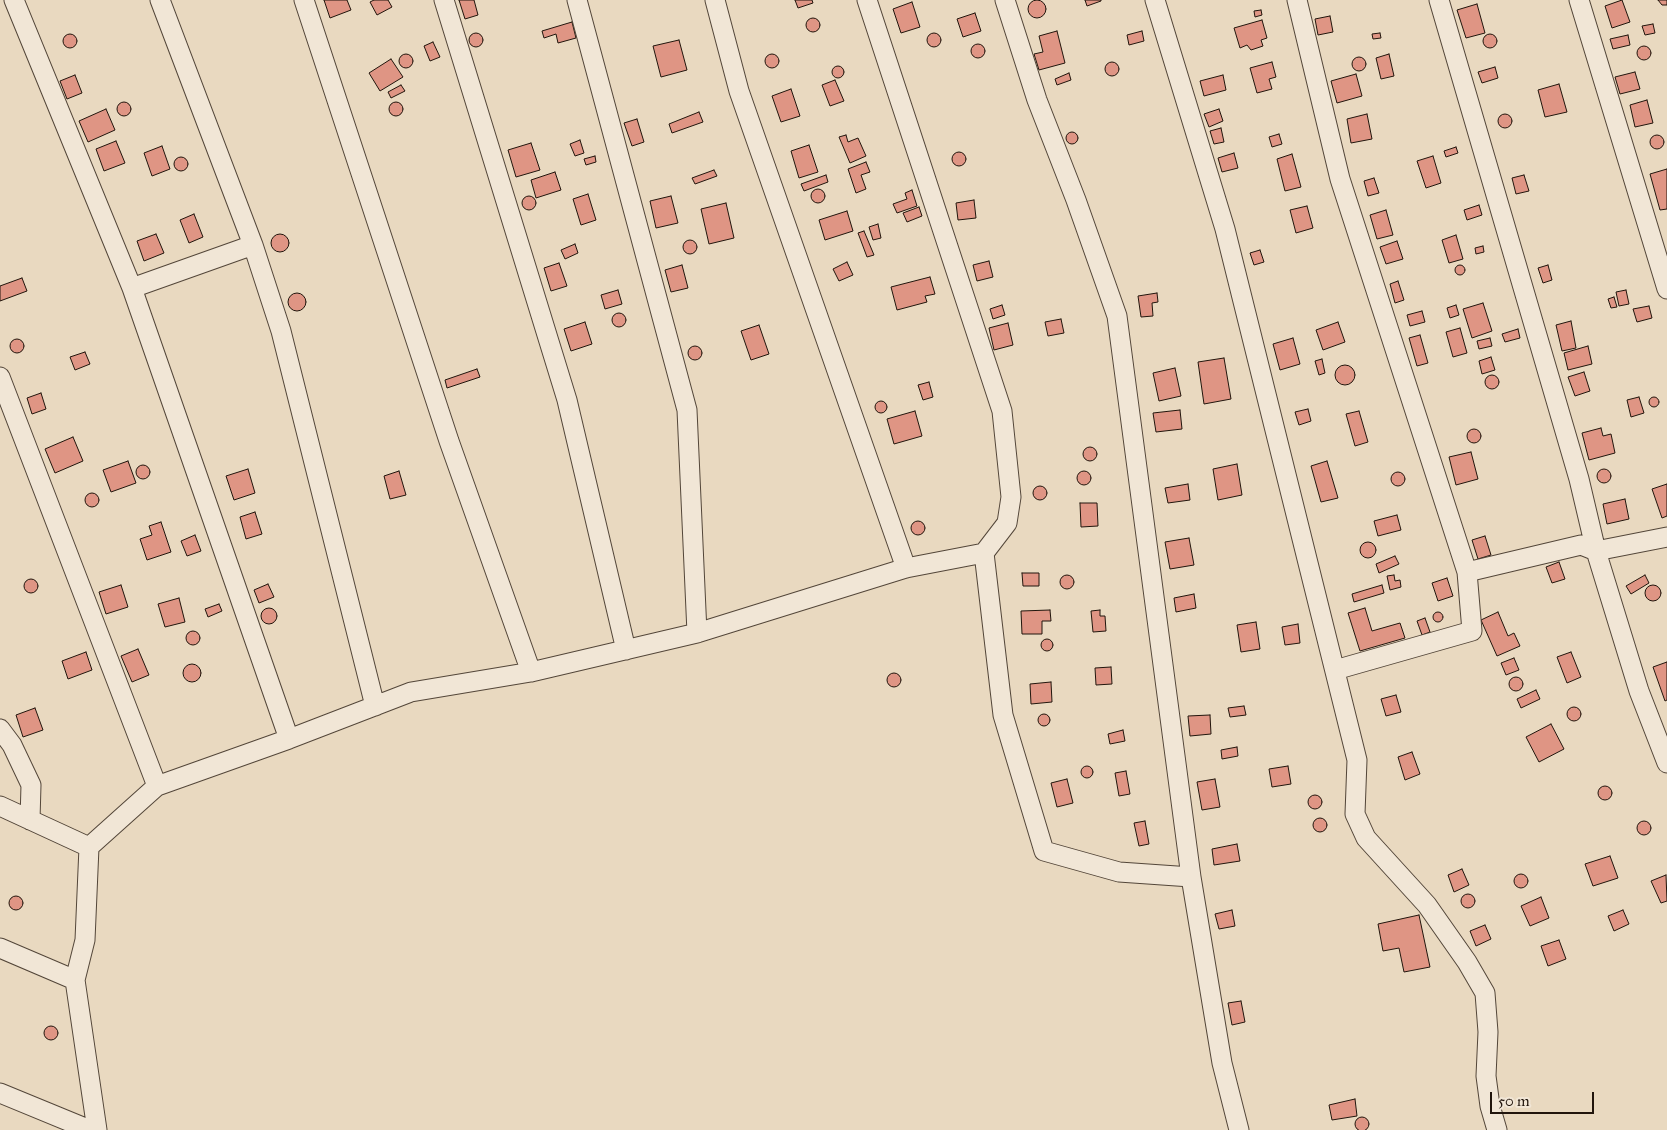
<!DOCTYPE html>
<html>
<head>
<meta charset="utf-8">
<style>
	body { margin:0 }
	#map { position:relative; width:1667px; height:1130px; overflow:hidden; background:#e9d9c0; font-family:"IM FELL Great Primer",serif }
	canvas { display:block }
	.scale { position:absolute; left:1490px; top:1092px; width:104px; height:22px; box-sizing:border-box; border:2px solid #21150c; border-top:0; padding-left:6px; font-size:15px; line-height:18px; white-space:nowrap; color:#21150c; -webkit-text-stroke:4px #f1e6d6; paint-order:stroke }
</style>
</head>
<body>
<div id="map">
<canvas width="1667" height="1130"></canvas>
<div class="scale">50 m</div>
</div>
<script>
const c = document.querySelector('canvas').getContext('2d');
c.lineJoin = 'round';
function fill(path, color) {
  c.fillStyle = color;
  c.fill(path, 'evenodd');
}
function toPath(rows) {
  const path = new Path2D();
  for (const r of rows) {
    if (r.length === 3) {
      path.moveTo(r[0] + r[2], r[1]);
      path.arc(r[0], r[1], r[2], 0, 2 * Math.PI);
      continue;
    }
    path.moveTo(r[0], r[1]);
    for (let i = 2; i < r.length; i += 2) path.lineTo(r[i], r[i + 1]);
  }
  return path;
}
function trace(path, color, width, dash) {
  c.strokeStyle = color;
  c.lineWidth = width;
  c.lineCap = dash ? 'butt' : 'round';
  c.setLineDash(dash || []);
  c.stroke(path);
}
const building = toPath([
	[324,0,347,0,351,10,330,18,324,0],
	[374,0,388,0,392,7,377,15,370,2,374,0],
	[459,0,474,0,478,15,465,19,459,0],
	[795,0,812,0,813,3,798,8,795,0],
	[1085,0,1101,0,1101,1,1087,6,1085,0],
	[1622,0,1630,22,1612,28,1605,6,1622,0],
	[1658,0,1667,0,1667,5,1662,5,1658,0],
	[1037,9,9],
	[912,2,920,27,901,33,893,9,912,2],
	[1477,4,1485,33,1466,38,1457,10,1477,4],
	[1261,10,1262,15,1255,17,1254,11,1261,10],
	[975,13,981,31,963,37,957,19,975,13],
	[1330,16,1333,32,1318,35,1315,19,1330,16],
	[813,25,7],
	[1262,20,1267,38,1261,40,1263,46,1251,50,1247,45,1240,48,1234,28,1262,20],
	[572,22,576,38,558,43,556,34,544,38,542,31,572,22],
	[1653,24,1655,33,1645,35,1642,26,1653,24],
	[1057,31,1065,63,1039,70,1034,54,1043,52,1039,36,1057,31],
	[1142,31,1144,41,1129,45,1127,35,1142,31],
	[1380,33,1381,38,1373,39,1372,34,1380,33],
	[934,40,7],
	[476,40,7],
	[70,41,7],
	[1490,41,7],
	[1628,35,1630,45,1613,49,1610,39,1628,35],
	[679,40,687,70,661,77,653,46,679,40],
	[433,42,440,57,430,61,424,46,433,42],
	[978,51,7],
	[1644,53,7],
	[1389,54,1394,76,1381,79,1376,58,1389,54],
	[406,61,7],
	[772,61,7],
	[1359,64,7],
	[391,59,403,77,380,91,369,73,391,59],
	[1112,69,7],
	[1272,62,1276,77,1269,79,1272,89,1257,93,1250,68,1272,62],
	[838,72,6],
	[1495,67,1498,78,1482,83,1478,72,1495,67],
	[1635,72,1640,89,1620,94,1615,77,1635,72],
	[1069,73,1071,80,1057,85,1055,79,1069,73],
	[1356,74,1362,96,1337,103,1331,81,1356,74],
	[75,75,82,93,67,99,60,81,75,75],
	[1223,75,1226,90,1204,96,1200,81,1223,75],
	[835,80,844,101,830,106,822,85,835,80],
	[1559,84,1567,112,1545,117,1538,90,1559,84],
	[401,85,405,91,391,98,388,92,401,85],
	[791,89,800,116,781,122,772,96,791,89],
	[1647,100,1653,123,1635,127,1630,105,1647,100],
	[124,109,7],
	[396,109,7],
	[106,109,115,130,88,142,79,121,106,109],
	[1219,109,1223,121,1209,127,1204,114,1219,109],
	[699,112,703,122,672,133,669,124,699,112],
	[1367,114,1372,139,1351,143,1347,119,1367,114],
	[1505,121,7],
	[637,119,644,142,632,146,624,123,637,119],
	[1221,128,1224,142,1214,144,1210,131,1221,128],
	[1072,138,6],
	[1279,134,1282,144,1272,147,1269,137,1279,134],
	[846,135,848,142,858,138,866,156,850,163,839,137,846,135],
	[1657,142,7],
	[580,140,584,153,575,156,570,144,580,140],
	[116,141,125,163,104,171,96,149,116,141],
	[531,143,540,170,516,177,508,150,531,143],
	[809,145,818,172,799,178,791,151,809,145],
	[162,146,170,169,152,176,144,153,162,146],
	[1456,147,1458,153,1446,157,1444,151,1456,147],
	[959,159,7],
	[1234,153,1238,168,1222,172,1218,158,1234,153],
	[1292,154,1301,187,1285,191,1277,159,1292,154],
	[595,156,596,162,586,165,584,159,595,156],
	[1433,156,1441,183,1426,188,1417,161,1433,156],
	[181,164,7],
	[866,162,870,172,861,175,866,189,856,193,848,169,866,162],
	[1667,169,1667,209,1660,210,1650,174,1667,169],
	[714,170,717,176,695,184,692,178,714,170],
	[555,172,561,190,536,198,531,180,555,172],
	[826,175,828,182,804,191,801,184,826,175],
	[1524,175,1529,191,1516,194,1512,178,1524,175],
	[1374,178,1379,193,1368,196,1364,181,1374,178],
	[818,196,7],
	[912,190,917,206,897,213,893,204,907,199,905,193,912,190],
	[588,194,596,220,581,225,573,199,588,194],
	[671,196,678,223,656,228,650,201,671,196],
	[529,203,7],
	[974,200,976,218,958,220,956,203,974,200],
	[726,203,734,238,709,244,701,209,726,203],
	[1479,205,1482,215,1467,220,1464,210,1479,205],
	[1307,206,1313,228,1296,233,1290,210,1307,206],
	[919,207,922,216,907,222,903,213,919,207],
	[1386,210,1393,235,1377,239,1370,215,1386,210],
	[847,211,853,231,825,240,819,220,847,211],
	[194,214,203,237,189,243,180,220,194,214],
	[878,224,881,238,873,240,869,227,878,224],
	[864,231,874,255,867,257,858,233,864,231],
	[280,243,9],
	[156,234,164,253,144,261,137,241,156,234],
	[1456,235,1463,259,1449,263,1442,240,1456,235],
	[690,247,7],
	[1397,241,1403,259,1386,264,1380,247,1397,241],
	[575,244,578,253,565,259,561,250,575,244],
	[1483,246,1484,252,1476,254,1475,248,1483,246],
	[1260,250,1264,262,1254,265,1250,253,1260,250],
	[989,261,993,277,977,281,973,265,989,261],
	[847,262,853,275,839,281,833,269,847,262],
	[559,263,567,286,551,291,544,268,559,263],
	[1460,270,5],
	[682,265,688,288,671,292,665,270,682,265],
	[1548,265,1552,280,1543,283,1538,268,1548,265],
	[930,277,935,294,925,296,927,302,897,310,891,287,930,277],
	[22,278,27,291,0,301,0,286,22,278],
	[1398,281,1404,300,1395,303,1390,284,1398,281],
	[618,290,622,304,605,309,601,295,618,290],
	[1626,290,1629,304,1619,306,1616,292,1626,290],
	[297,302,9],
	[1157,293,1158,302,1152,303,1153,316,1141,317,1138,296,1157,293],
	[1614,297,1617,307,1611,308,1608,299,1614,297],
	[1483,303,1492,331,1472,338,1463,309,1483,303],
	[1002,305,1005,315,993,319,990,309,1002,305],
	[1456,305,1459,315,1450,318,1447,308,1456,305],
	[1649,306,1652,318,1637,322,1633,309,1649,306],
	[1422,311,1425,322,1410,326,1407,315,1422,311],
	[619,320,7],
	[1061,319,1064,333,1048,336,1045,322,1061,319],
	[1571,321,1576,348,1562,351,1556,325,1571,321],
	[585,322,592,344,571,351,564,329,585,322],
	[1338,322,1345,342,1323,350,1316,330,1338,322],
	[1008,323,1013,345,994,350,989,328,1008,323],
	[759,325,769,354,751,360,741,331,759,325],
	[1460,328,1467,353,1453,357,1446,332,1460,328],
	[1518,329,1520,338,1505,342,1502,334,1518,329],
	[1420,335,1428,363,1417,366,1409,338,1420,335],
	[1293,338,1300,364,1280,370,1273,344,1293,338],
	[1490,338,1492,346,1479,349,1477,341,1490,338],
	[17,346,7],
	[695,353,7],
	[1588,346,1592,364,1568,370,1564,353,1588,346],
	[85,352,90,364,75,370,70,357,85,352],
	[1491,357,1495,370,1482,374,1479,361,1491,357],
	[1224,358,1231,399,1204,404,1198,362,1224,358],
	[1322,359,1325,373,1319,375,1315,361,1322,359],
	[1345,375,10],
	[1175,368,1181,396,1159,401,1153,373,1175,368],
	[477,369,480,377,447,388,445,380,477,369],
	[1584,372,1590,391,1575,396,1568,377,1584,372],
	[1492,382,7],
	[929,382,933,397,923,400,918,385,929,382],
	[41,393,46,409,32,414,27,398,41,393],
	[1654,402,5],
	[1639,397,1644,413,1631,417,1627,400,1639,397],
	[881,407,6],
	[1308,409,1311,421,1299,425,1295,412,1308,409],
	[1180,410,1182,429,1156,432,1153,413,1180,410],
	[915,411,922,436,894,444,887,419,915,411],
	[1359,411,1368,442,1355,446,1346,414,1359,411],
	[1601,428,1603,436,1611,434,1615,453,1589,460,1582,433,1601,428],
	[1474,436,7],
	[73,437,83,461,55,473,45,449,73,437],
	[1090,454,7],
	[1471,452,1478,479,1456,485,1449,457,1471,452],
	[128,461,136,483,111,492,103,470,128,461],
	[1327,461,1338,498,1321,502,1311,466,1327,461],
	[1237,464,1242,495,1218,500,1213,469,1237,464],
	[143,472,7],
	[248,469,255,493,234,500,226,476,248,469],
	[1604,476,7],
	[399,471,406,495,390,499,384,476,399,471],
	[1084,478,7],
	[1398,479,7],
	[1188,484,1190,500,1168,503,1165,488,1188,484],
	[1667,484,1667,516,1662,518,1652,489,1667,484],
	[1040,493,7],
	[92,500,7],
	[1625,499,1629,519,1607,524,1603,504,1625,499],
	[1080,503,1097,503,1098,526,1081,527,1080,503],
	[255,512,262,534,246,539,240,517,255,512],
	[1397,515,1401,530,1378,536,1374,521,1397,515],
	[918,528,7],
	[161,522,171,552,147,560,140,539,152,535,149,526,161,522],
	[195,535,201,551,187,556,181,541,195,535],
	[1485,536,1491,555,1478,559,1472,540,1485,536],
	[1189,538,1194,565,1170,569,1165,542,1189,538],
	[1368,550,8],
	[1395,556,1399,564,1379,573,1376,564,1395,556],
	[1559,562,1565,579,1552,583,1546,567,1559,562],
	[1022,573,1039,573,1039,586,1023,586,1022,573],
	[1394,575,1395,581,1400,580,1401,587,1390,590,1387,576,1394,575],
	[1645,575,1649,583,1631,594,1626,586,1645,575],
	[1067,582,7],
	[1447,578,1453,596,1438,601,1432,583,1447,578],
	[31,586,7],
	[268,584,274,597,259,603,254,590,268,584],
	[1653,593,8],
	[121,585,128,607,106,614,99,592,121,585],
	[1382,585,1384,593,1354,602,1352,594,1382,585],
	[1194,594,1196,608,1176,612,1174,598,1194,594],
	[179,598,185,622,165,627,158,604,179,598],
	[219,604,222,611,208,617,205,609,219,604],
	[269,616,8],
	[1365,608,1372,631,1400,623,1405,638,1360,651,1348,613,1365,608],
	[1050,610,1051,621,1042,621,1042,634,1022,634,1021,611,1050,610],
	[1100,610,1100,616,1105,616,1106,631,1093,632,1091,611,1100,610],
	[1438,617,5],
	[1498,612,1508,636,1514,633,1520,646,1497,656,1481,620,1498,612],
	[1425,618,1430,632,1422,635,1417,621,1425,618],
	[1256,622,1260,649,1241,652,1237,625,1256,622],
	[1298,624,1300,643,1285,645,1282,627,1298,624],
	[193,638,7],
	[1047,645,6],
	[138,649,149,675,132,682,121,656,138,649],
	[86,652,92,670,68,679,62,661,86,652],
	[1571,652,1581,677,1567,683,1557,657,1571,652],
	[1514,658,1519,670,1506,675,1501,663,1514,658],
	[1667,662,1667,700,1665,701,1653,667,1667,662],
	[192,673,9],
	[1111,667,1112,684,1096,685,1095,668,1111,667],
	[894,680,7],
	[1516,684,7],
	[1051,682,1052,702,1031,704,1030,684,1051,682],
	[1536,690,1540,699,1521,708,1517,699,1536,690],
	[1396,695,1401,712,1386,716,1381,699,1396,695],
	[1244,706,1246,715,1230,717,1228,708,1244,706],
	[1574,714,7],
	[35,708,43,730,23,737,16,715,35,708],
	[1044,720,6],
	[1210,715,1211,734,1190,736,1188,716,1210,715],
	[1551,724,1564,749,1539,762,1526,737,1551,724],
	[1123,730,1125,741,1110,744,1108,734,1123,730],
	[1237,747,1238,756,1222,759,1221,750,1237,747],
	[1412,752,1420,774,1405,780,1398,757,1412,752],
	[1087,772,6],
	[1288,766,1291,784,1272,787,1269,769,1288,766],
	[1126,771,1130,794,1119,796,1115,773,1126,771],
	[1067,779,1073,803,1057,807,1051,783,1067,779],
	[1215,779,1220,807,1202,810,1197,782,1215,779],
	[1605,793,7],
	[1315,802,7],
	[1320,825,7],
	[1145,821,1149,844,1139,846,1134,823,1145,821],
	[1644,828,7],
	[1237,844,1240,861,1214,865,1212,849,1237,844],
	[1610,856,1618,878,1593,886,1585,864,1610,856],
	[1462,869,1469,885,1454,892,1448,875,1462,869],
	[1521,881,7],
	[1666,875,1667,901,1661,903,1651,881,1666,875],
	[1468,901,7],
	[16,903,7],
	[1541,897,1549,918,1530,926,1521,906,1541,897],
	[1232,910,1235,926,1219,929,1215,914,1232,910],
	[1623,910,1629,924,1614,931,1608,916,1623,910],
	[1419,915,1430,967,1404,972,1399,948,1383,951,1378,924,1419,915],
	[1485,925,1491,939,1476,946,1470,931,1485,925],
	[1559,940,1566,959,1548,966,1541,946,1559,940],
	[1241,1001,1245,1022,1232,1025,1228,1003,1241,1001],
	[51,1033,7],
	[1355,1099,1357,1116,1332,1120,1329,1105,1355,1099],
	[1362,1124,7]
]);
fill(building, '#df9584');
trace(building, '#21150c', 1);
const minor = toPath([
	[14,0,132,288,289,739],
	[160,0,253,245,281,331,375,706],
	[304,0,449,441,531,672],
	[444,0,567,400,626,650],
	[577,0,687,410,697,633],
	[715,0,739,91,906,568],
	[867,0,1002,411,1011,497,1007,523,984,553],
	[1005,0,1037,100,1076,200,1117,316,1191,877],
	[1155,0,1225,229,1357,760,1355,814,1366,838,1427,905,1467,962,1485,993,1488,1032,1486,1076,1490,1106,1497,1130],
	[1297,0,1340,179,1467,572,1472,631,1335,670],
	[1439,0,1579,479,1596,551,1639,691,1667,763],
	[1579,0,1667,289],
	[132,288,253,245],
	[0,377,157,786],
	[1467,572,1581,545,1596,551,1667,537],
	[0,729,12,745,31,785,30,820],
	[0,806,89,847],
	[0,948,75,980],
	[0,1093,90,1130],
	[97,1130,75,980,85,940,89,847,157,786,289,739,411,692,531,672,697,633,906,568,984,553,1003,715,1044,851,1119,872,1191,877,1222,1063,1239,1130]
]);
trace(minor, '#534639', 21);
trace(minor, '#f1e6d6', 19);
</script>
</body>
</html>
